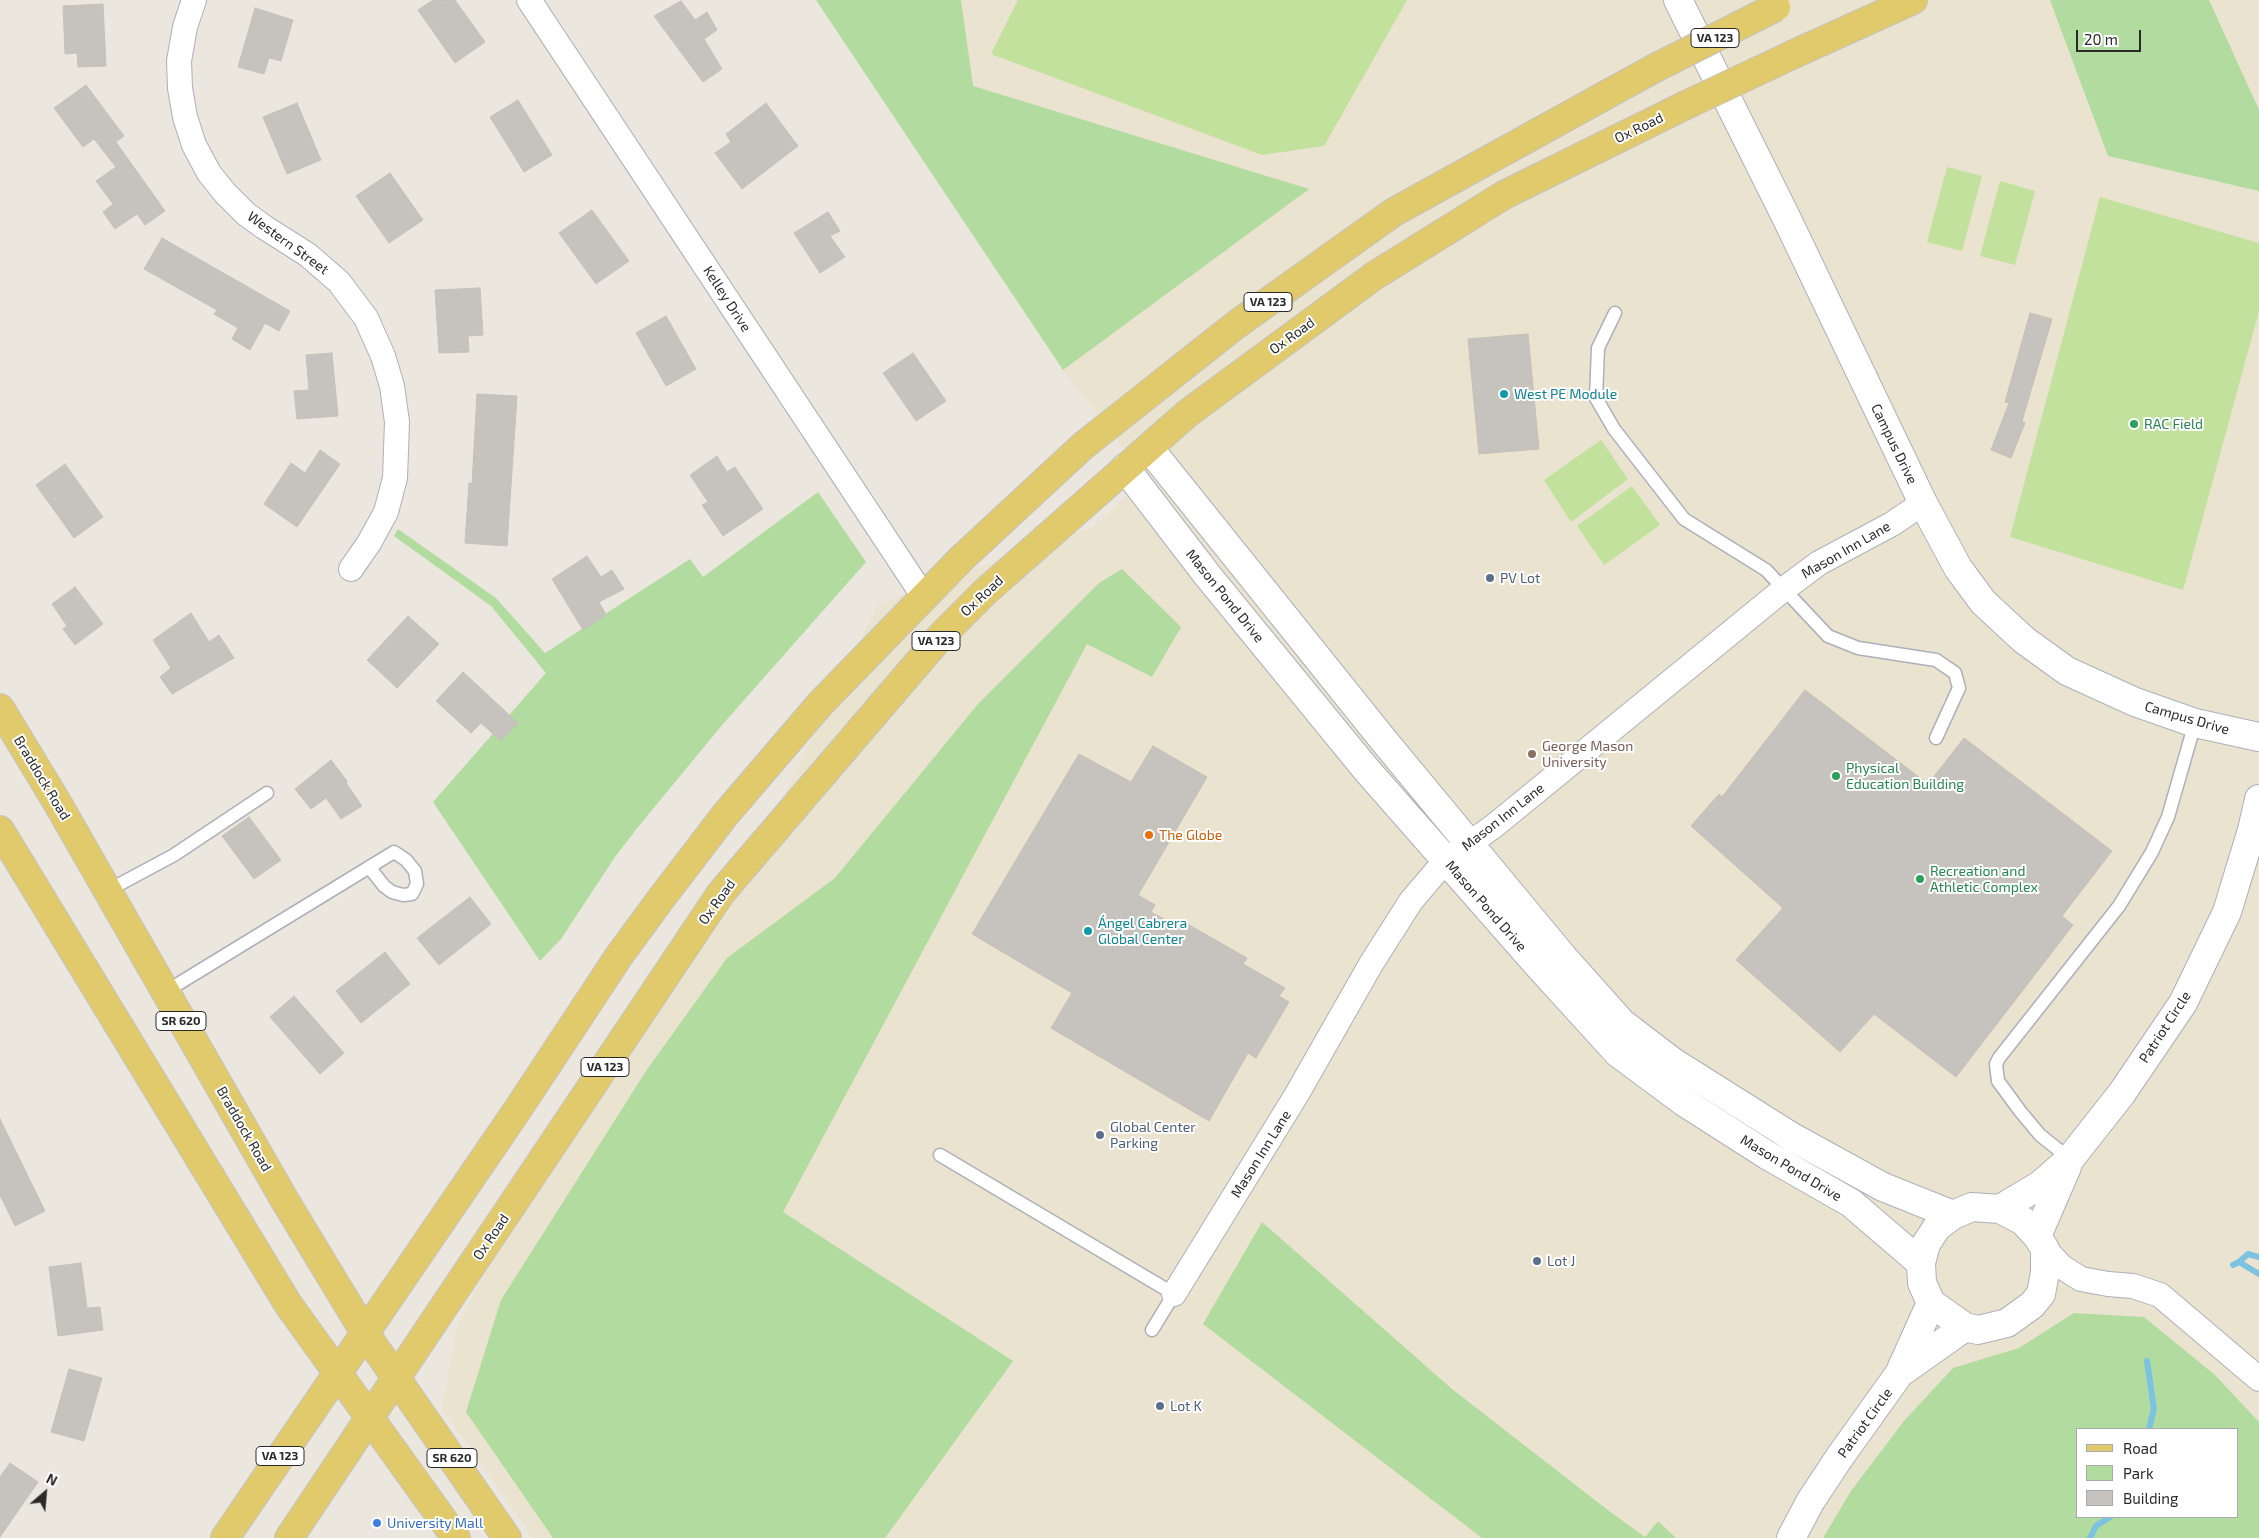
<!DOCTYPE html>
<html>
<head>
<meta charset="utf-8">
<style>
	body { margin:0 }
	#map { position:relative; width:2259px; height:1538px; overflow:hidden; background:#ebe6de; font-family:"Exo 2",sans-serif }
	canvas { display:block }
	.legend { position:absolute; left:2076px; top:1428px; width:162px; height:90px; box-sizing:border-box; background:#fff; border:1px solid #aaa; margin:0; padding:6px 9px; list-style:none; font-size:15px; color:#2a2a2a }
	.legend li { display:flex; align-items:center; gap:10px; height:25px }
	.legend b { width:25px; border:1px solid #aaa }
	.north { position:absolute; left:20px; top:1468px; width:50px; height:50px; -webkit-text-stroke:4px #fff; paint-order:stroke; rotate:27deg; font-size:14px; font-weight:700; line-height:20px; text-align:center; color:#2a2a2a }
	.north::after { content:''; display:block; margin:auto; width:18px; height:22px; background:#2a2a2a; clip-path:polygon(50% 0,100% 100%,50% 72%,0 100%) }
	.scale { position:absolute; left:2076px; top:30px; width:65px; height:22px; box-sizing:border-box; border:2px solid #2a2a2a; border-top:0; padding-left:6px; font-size:15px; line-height:18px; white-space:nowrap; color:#2a2a2a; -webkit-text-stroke:4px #fff; paint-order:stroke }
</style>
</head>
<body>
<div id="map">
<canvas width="2259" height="1538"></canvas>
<ul class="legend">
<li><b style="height:6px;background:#e1ca6c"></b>Road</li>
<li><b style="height:14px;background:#b2dba0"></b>Park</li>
<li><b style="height:14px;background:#c6c2bd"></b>Building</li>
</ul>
<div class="north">N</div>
<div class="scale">20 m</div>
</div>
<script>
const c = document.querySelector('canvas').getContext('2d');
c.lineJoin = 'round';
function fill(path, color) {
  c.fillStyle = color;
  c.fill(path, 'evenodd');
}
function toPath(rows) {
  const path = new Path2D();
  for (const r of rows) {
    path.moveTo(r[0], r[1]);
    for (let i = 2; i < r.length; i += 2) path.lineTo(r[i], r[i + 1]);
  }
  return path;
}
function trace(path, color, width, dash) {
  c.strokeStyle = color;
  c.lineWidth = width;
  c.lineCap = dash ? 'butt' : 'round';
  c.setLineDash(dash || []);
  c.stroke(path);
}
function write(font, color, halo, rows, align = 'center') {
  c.font = font + ' "Exo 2",sans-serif';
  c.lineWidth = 4;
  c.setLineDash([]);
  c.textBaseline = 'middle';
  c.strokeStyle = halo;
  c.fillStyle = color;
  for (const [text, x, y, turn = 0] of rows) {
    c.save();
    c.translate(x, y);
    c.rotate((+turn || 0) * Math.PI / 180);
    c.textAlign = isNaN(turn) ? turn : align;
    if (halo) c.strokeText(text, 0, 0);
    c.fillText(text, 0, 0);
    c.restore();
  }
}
fill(toPath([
	[816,0,2259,0,2259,1538,533,1538,442,1408,458,1324,509,1229,730,905,878,604,1094,526,1147,478,1063,370],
	[2078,1429,2238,1429,2238,1517,2078,1517]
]), '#eae3cf');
fill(toPath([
	[816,0,961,0,973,86,1309,189,1063,370],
	[2050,0,2209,0,2259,110,2259,191,2108,156],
	[818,492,866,562,723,724,638,827,615,857,561,939,540,961,433,802,546,673,491,606,394,536,398,529,496,598,545,653,690,559,703,577],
	[1122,569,1181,627,1152,677,1087,644,783,1212,1013,1361,885,1538,553,1538,466,1412,501,1300,646,1071,727,958,835,878,978,704,1099,583],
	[1262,1222,1452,1389,1609,1511,1645,1537,1658,1521,1676,1538,1482,1538,1203,1324],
	[2074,1313,2144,1317,2215,1375,2259,1422,2259,1538,1823,1538,1851,1491,1904,1421,1953,1368,2019,1348],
	[2078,1429,2238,1429,2238,1517,2078,1517]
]), '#b2dba0');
fill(toPath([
	[1018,0,1407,0,1324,146,1262,155,991,54],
	[1947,167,1982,176,1962,251,1927,242],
	[2000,181,2035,191,2015,265,1980,256],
	[2100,197,2259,243,2259,311,2183,590,2010,537],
	[1601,440,1628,479,1571,522,1544,480],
	[1632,486,1660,525,1604,565,1577,526]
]), '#c2e19d');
trace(toPath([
	[2239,1262,2259,1274],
	[2233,1265,2239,1262,2248,1254,2259,1257],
	[2147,1361,2154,1409,2149,1429],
	[2090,1538,2096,1526,2110,1517]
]), '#7cc3e1', 6);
const building = toPath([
	[433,0,455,0,485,42,455,63,418,10,433,0],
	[681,1,695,20,707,12,717,30,704,39,722,69,703,82,654,16,681,1],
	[103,4,106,66,78,67,77,53,65,54,63,6,103,4],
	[255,8,293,20,281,61,269,58,264,74,238,67,255,8],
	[86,85,124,136,116,142,165,211,145,225,137,214,115,229,103,212,113,204,96,181,116,167,94,139,83,147,54,108,86,85],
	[518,100,552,155,524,172,490,117,518,100],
	[297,103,321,160,287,174,263,117,297,103],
	[766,103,798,146,742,189,715,153,731,142,726,134,766,103],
	[390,173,423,220,389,243,356,196,390,173],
	[592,210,629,261,596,284,559,233,592,210],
	[828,212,840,231,830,236,845,257,820,273,794,233,828,212],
	[162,238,290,311,279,331,265,323,250,350,232,339,238,328,214,314,217,310,144,269,162,238],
	[480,288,483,335,468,336,469,352,439,353,435,290,480,288],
	[2030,313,2052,319,2022,421,2025,423,2011,458,1991,450,2009,403,2005,402,2030,313],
	[666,316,696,369,666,386,636,333,666,316],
	[1528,334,1539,449,1479,454,1468,339,1528,334],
	[332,353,338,416,297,419,294,391,309,390,306,355,332,353],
	[913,353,946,401,916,421,883,373,913,353],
	[477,394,517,396,507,546,465,543,469,483,472,484,477,394],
	[320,450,340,464,297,527,264,504,291,463,305,473,320,450],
	[717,456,727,472,735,467,763,509,723,536,702,505,708,502,690,475,717,456],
	[65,464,103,517,74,538,36,485,65,464],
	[587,556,601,577,612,570,624,589,599,602,606,615,583,630,552,579,587,556],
	[75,587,103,624,75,645,63,629,67,626,52,604,75,587],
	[191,613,209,642,219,635,234,658,172,694,160,677,171,668,153,640,191,613],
	[408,616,439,644,397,688,367,660,408,616],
	[463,672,518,723,501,741,481,723,471,733,436,701,463,672],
	[1805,690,1928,784,1964,738,2112,851,2062,916,2073,925,1956,1077,1874,1014,1840,1052,1736,960,1783,908,1691,826,1719,794,1722,797,1805,690],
	[1153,746,1207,777,1138,895,1155,905,1151,912,1180,928,1184,922,1247,958,1243,964,1285,988,1279,996,1289,1002,1256,1058,1248,1053,1209,1121,1051,1028,1072,993,972,934,1079,754,1131,782,1153,746],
	[331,760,347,781,346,783,362,806,341,819,326,798,311,809,295,789,331,760],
	[249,817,281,860,254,879,222,836,249,817],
	[470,897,491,924,439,965,417,938,470,897],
	[385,952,410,984,361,1023,336,991,385,952],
	[294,996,344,1053,320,1074,270,1017,294,996],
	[0,1119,45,1211,15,1226,0,1195,0,1119],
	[81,1263,87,1308,100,1307,103,1330,58,1336,49,1267,81,1263],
	[69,1369,102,1378,84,1441,51,1432,69,1369],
	[10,1463,38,1482,0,1537,0,1477,10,1463]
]);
fill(building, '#c6c2bd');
trace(building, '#c6c1b8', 1);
const lane = toPath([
	[1615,313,1598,348,1596,398,1614,429,1684,519,1766,570,1828,636,1858,648,1936,660,1955,673,1959,688,1936,738],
	[107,891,174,855,267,793],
	[165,992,394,852,406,860,415,871,417,884,412,894,403,895,392,892,384,886,369,867],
	[940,1155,1174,1294,1152,1330],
	[2070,1159,2040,1135,2020,1111,1998,1081,1996,1064,1999,1058,2119,906,2152,852,2168,817,2195,723]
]);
const street = toPath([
	[194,0,185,27,179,61,180,88,185,117,194,145,209,173,225,193,246,214,264,227,308,255,339,282,366,318,383,356,392,386,397,422,395,478,386,512,369,543,351,569],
	[529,0,924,597],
	[2045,1249,2062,1267,2081,1279,2108,1284,2133,1286,2160,1295,2259,1379],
	[1174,1294,1297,1094,1371,964,1411,901,1446,860,1494,826,1784,589,1819,563,1892,524,1923,503]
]);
const secondary = toPath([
	[1678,0,1786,217,1923,503,1958,568,1983,602,2024,640,2067,671,2135,702,2195,723,2259,737],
	[1149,448,1385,742,1563,957,1622,1023,1673,1062,1792,1137,1883,1187,1953,1215],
	[1125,468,1208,576,1365,768,1537,964,1618,1053,1684,1102,1767,1155,1851,1203,1921,1263],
	[1972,1207,2000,1209,2023,1221,2037,1236,2045,1249,2045,1272,2041,1294,2032,1305,2007,1323,1978,1330,1965,1327,1931,1303,1922,1283,1921,1263,1926,1244,1937,1227,1953,1215,1972,1207],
	[2000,1209,2040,1185,2070,1159,2122,1093,2183,1003,2227,912,2252,830,2259,799],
	[2037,1236,2067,1167],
	[1900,1373,1965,1327],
	[1791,1538,1810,1502,1839,1458,1899,1374,1931,1303]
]);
const primary = toPath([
	[1794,54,1913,0],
	[0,708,58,804,284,1199,365,1333,507,1538],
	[0,830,288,1304,456,1538],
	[225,1538,516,1112,619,956,660,900,725,815,820,704,962,558,1084,445,1237,324,1394,212,1655,68],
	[289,1538,721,893,941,636,986,591,1188,413,1374,276,1504,195,1686,105]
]);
trace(lane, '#aeb0b9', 15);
trace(street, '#aeb0b9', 26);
trace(secondary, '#aeb0b9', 30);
trace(primary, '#c3c3c3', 30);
trace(lane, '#fff', 12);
trace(street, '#fff', 24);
trace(secondary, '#fff', 28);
trace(primary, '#e1ca6c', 28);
const primaryBridge = toPath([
	[1655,68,1776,7],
	[1686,105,1794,54]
]);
trace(primaryBridge, '#c3c3c3', 30, []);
trace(primaryBridge, '#e1ca6c', 28);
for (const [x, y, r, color] of [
	[1504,394,5,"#0f9aa8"],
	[2134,424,5,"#2e9e5b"],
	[1490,578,5,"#5c6f8a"],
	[1532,754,5,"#8d6e63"],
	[1836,776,5,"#2e9e5b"],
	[1149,835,5,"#e8710a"],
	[1920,879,5,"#2e9e5b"],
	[1088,931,5,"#0f9aa8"],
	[1100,1135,5,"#5c6f8a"],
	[1537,1261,5,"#5c6f8a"],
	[1160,1406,5,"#5c6f8a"],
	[377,1523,5,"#3f7fe0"]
]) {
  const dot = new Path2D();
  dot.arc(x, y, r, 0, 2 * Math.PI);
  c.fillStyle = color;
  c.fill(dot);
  trace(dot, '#fff', 2);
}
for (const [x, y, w] of [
	[1715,38,48],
	[1268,302,48],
	[936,641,48],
	[181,1021,50],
	[605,1067,48],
	[280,1456,48],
	[452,1458,50]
]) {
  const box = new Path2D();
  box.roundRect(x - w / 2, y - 9.5, w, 19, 4);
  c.fillStyle = '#fff';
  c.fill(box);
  trace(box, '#2a2a2a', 1);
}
write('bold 12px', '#2a2a2a', null, [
	["VA 123",1715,38],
	["VA 123",1268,302],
	["VA 123",936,641],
	["SR 620",181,1021],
	["VA 123",605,1067],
	["VA 123",280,1456],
	["SR 620",452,1458]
]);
write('14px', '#2a2a2a', '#fff', [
	["Ox Road",1639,128,-26],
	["Western Street",288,243,36],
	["Kelley Drive",727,299,57],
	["Ox Road",1292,336,-36],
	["Campus Drive",1894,444,64],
	["Mason Inn Lane",1846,550,-30],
	["Ox Road",982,596,-43],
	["Mason Pond Drive",1225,596,51],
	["Campus Drive",2187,718,16],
	["Braddock Road",42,778,59],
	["Mason Inn Lane",1503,817,-38],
	["Ox Road",717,902,-54],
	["Mason Pond Drive",1486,906,49],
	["Patriot Circle",2165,1027,-57],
	["Braddock Road",244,1129,60],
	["Mason Inn Lane",1261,1154,-58],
	["Mason Pond Drive",1791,1168,31],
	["Ox Road",491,1237,-56],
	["Patriot Circle",1865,1423,-54]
]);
write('14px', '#0d838f', '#fff', [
	["West PE Module",1514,394],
	["Ángel Cabrera",1098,923],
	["Global Center",1098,939]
], 'left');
write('14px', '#27864d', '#fff', [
	["RAC Field",2144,424],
	["Physical",1846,768],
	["Education Building",1846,784],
	["Recreation and",1930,871],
	["Athletic Complex",1930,887]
], 'left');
write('14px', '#4e5e75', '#fff', [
	["PV Lot",1500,578],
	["Global Center",1110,1127],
	["Parking",1110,1143],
	["Lot J",1547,1261],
	["Lot K",1170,1406]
], 'left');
write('14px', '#785e54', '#fff', [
	["George Mason",1542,746],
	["University",1542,762]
], 'left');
write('14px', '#c56008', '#fff', [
	["The Globe",1159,835]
], 'left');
write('14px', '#366cbe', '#fff', [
	["University Mall",387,1523]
], 'left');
</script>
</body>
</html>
